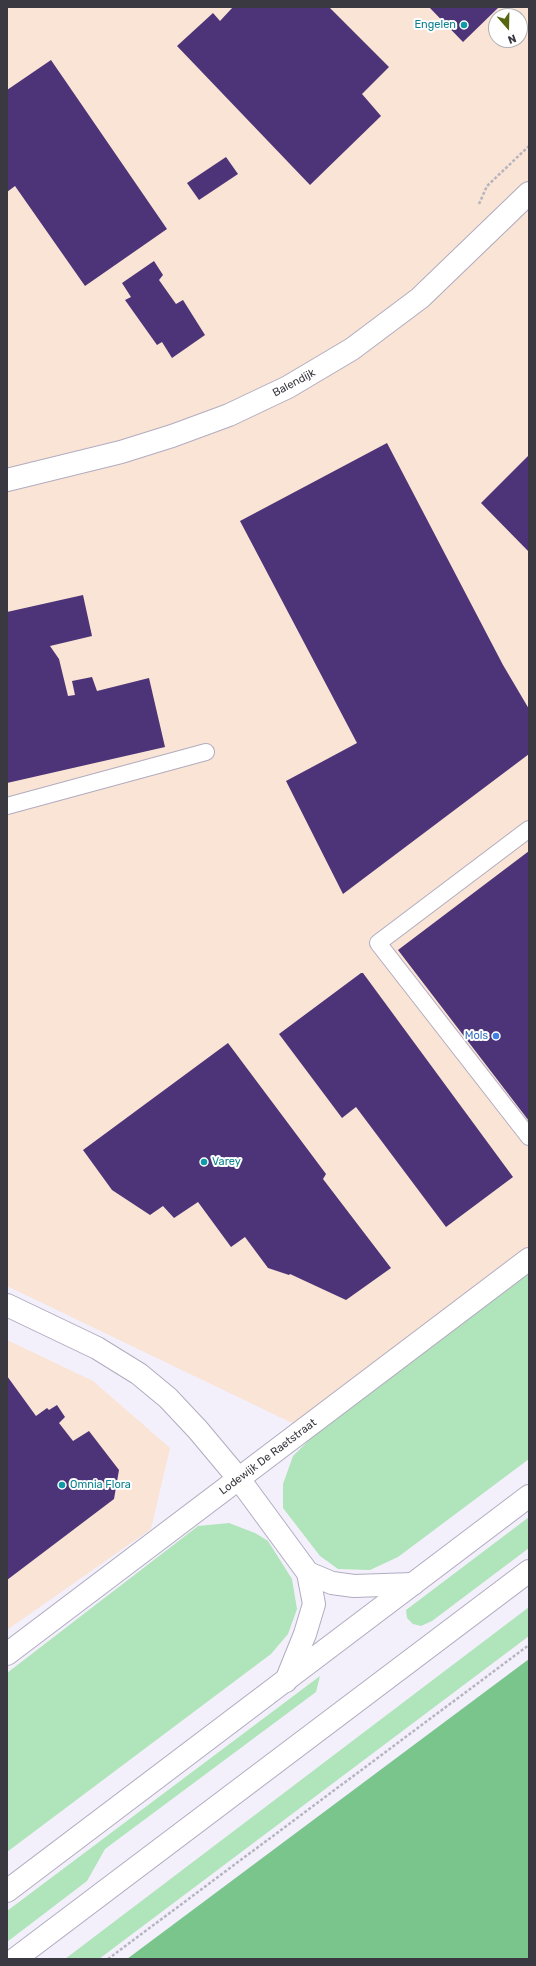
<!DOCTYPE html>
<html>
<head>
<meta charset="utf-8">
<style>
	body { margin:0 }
	#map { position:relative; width:536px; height:1966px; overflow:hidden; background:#f3f0fc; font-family:Rubik,sans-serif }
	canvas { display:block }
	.frame { position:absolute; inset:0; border:8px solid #3a3840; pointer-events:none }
	.north { position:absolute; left:488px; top:8px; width:40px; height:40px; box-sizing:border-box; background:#fff; border:1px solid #b0afb3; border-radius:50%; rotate:160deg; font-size:11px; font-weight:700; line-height:16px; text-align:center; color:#3a3840 }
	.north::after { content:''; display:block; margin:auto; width:14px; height:18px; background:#576710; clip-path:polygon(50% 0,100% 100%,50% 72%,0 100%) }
</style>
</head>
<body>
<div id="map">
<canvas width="536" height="1966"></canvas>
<div class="frame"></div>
<div class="north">N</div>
</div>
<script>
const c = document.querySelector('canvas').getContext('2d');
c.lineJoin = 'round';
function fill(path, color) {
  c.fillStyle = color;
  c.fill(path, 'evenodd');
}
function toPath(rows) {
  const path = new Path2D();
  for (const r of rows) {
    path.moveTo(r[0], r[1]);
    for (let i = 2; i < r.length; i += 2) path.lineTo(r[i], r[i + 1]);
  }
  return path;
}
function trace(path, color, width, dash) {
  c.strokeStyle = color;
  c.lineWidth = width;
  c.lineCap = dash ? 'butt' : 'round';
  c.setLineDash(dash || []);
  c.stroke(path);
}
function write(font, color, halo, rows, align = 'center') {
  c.font = font + ' Rubik,sans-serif';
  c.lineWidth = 4;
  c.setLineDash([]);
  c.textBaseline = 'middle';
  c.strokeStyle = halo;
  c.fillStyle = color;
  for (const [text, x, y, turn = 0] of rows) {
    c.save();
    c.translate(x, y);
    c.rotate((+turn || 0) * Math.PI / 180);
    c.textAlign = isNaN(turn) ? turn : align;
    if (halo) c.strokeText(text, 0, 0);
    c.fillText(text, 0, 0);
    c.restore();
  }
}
fill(toPath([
	[7,7,529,7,529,1273,315,1434,7,1286],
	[496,16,520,16,520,40,496,40],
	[7,1340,93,1381,170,1448,151,1529,7,1630]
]), '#f9e4d5');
fill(toPath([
	[529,1273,529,1459,398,1557,370,1570,338,1569,320,1556,283,1508,283,1484,293,1456,315,1434],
	[529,1517,529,1548,432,1621,421,1626,413,1624,407,1618,406,1610],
	[229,1523,255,1533,268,1541,292,1579,297,1609,288,1634,271,1654,7,1852,7,1673,198,1526],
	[529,1607,529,1636,99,1959,65,1959],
	[320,1676,316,1692,105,1849,87,1881,7,1942,7,1911]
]), '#b0e4ba');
fill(toPath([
	[529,1659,529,1959,127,1959]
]), '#7ac58b');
fill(toPath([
	[233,7,329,7,389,67,362,94,381,116,310,185,177,46,213,13,220,21],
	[429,7,499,7,463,42],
	[51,60,167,229,85,286,15,186,7,192,7,90],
	[226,157,238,174,199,200,187,183],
	[154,261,163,275,159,280,176,304,183,300,205,335,172,358,162,342,157,345,125,300,131,297,122,283],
	[387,443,503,665,529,709,529,754,343,894,286,781,357,743,240,521],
	[529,455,529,552,481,503],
	[83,595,92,636,50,646,59,659,68,696,75,695,72,681,92,677,97,691,149,678,165,747,7,783,7,612],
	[529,851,529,1121,398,950],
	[361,973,363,973,513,1177,446,1227,356,1107,342,1118,279,1034],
	[228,1043,326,1174,323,1179,391,1268,346,1300,290,1274,289,1275,268,1268,245,1237,231,1247,198,1202,174,1218,163,1206,150,1215,112,1190,83,1150],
	[7,1376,36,1416,47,1408,49,1410,57,1405,65,1417,59,1423,73,1441,89,1431,119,1470,114,1499,7,1580]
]), '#4d3478');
const service = toPath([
	[7,806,206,752],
	[529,829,378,943,529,1137]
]);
const minor = toPath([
	[7,480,121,452,172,436,229,415,288,387,352,349,420,298,529,193],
	[7,1305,97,1348,139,1374,168,1398,198,1430,239,1479,308,1573,314,1604,305,1634,286,1681],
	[308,1573,332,1583,354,1586,413,1584],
	[7,1654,529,1259]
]);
const trunk = toPath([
	[7,1891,529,1496],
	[15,1959,529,1571]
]);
trace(service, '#b1acbf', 18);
trace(minor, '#b1acbf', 24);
trace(trunk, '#b1acbf', 24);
trace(toPath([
	[479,204,487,186,529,146],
	[108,1959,529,1645]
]), '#b6b4be', 2.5, [3, 2]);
trace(service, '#fff', 16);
trace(minor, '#fff', 22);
trace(trunk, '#fff', 22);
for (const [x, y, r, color] of [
	[464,25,4,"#0f9aa8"],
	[496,1036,4,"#3f7fe0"],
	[204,1162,4,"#0f9aa8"],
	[62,1485,4,"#0f9aa8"]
]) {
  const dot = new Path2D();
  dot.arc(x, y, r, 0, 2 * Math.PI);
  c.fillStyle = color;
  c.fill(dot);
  trace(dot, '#fff', 1.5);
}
write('11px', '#0d838f', '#fff', [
	["Engelen",456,25,"right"],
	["Varey",212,1162],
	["Omnia Flora",70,1485]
], 'left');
write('11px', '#3a3840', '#fff', [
	["Balendijk",294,383,-28],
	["Lodewijk De Raetstraat",268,1457,-37]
]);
write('11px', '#366cbe', '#fff', [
	["Mols",488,1036]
], 'right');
</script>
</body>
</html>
